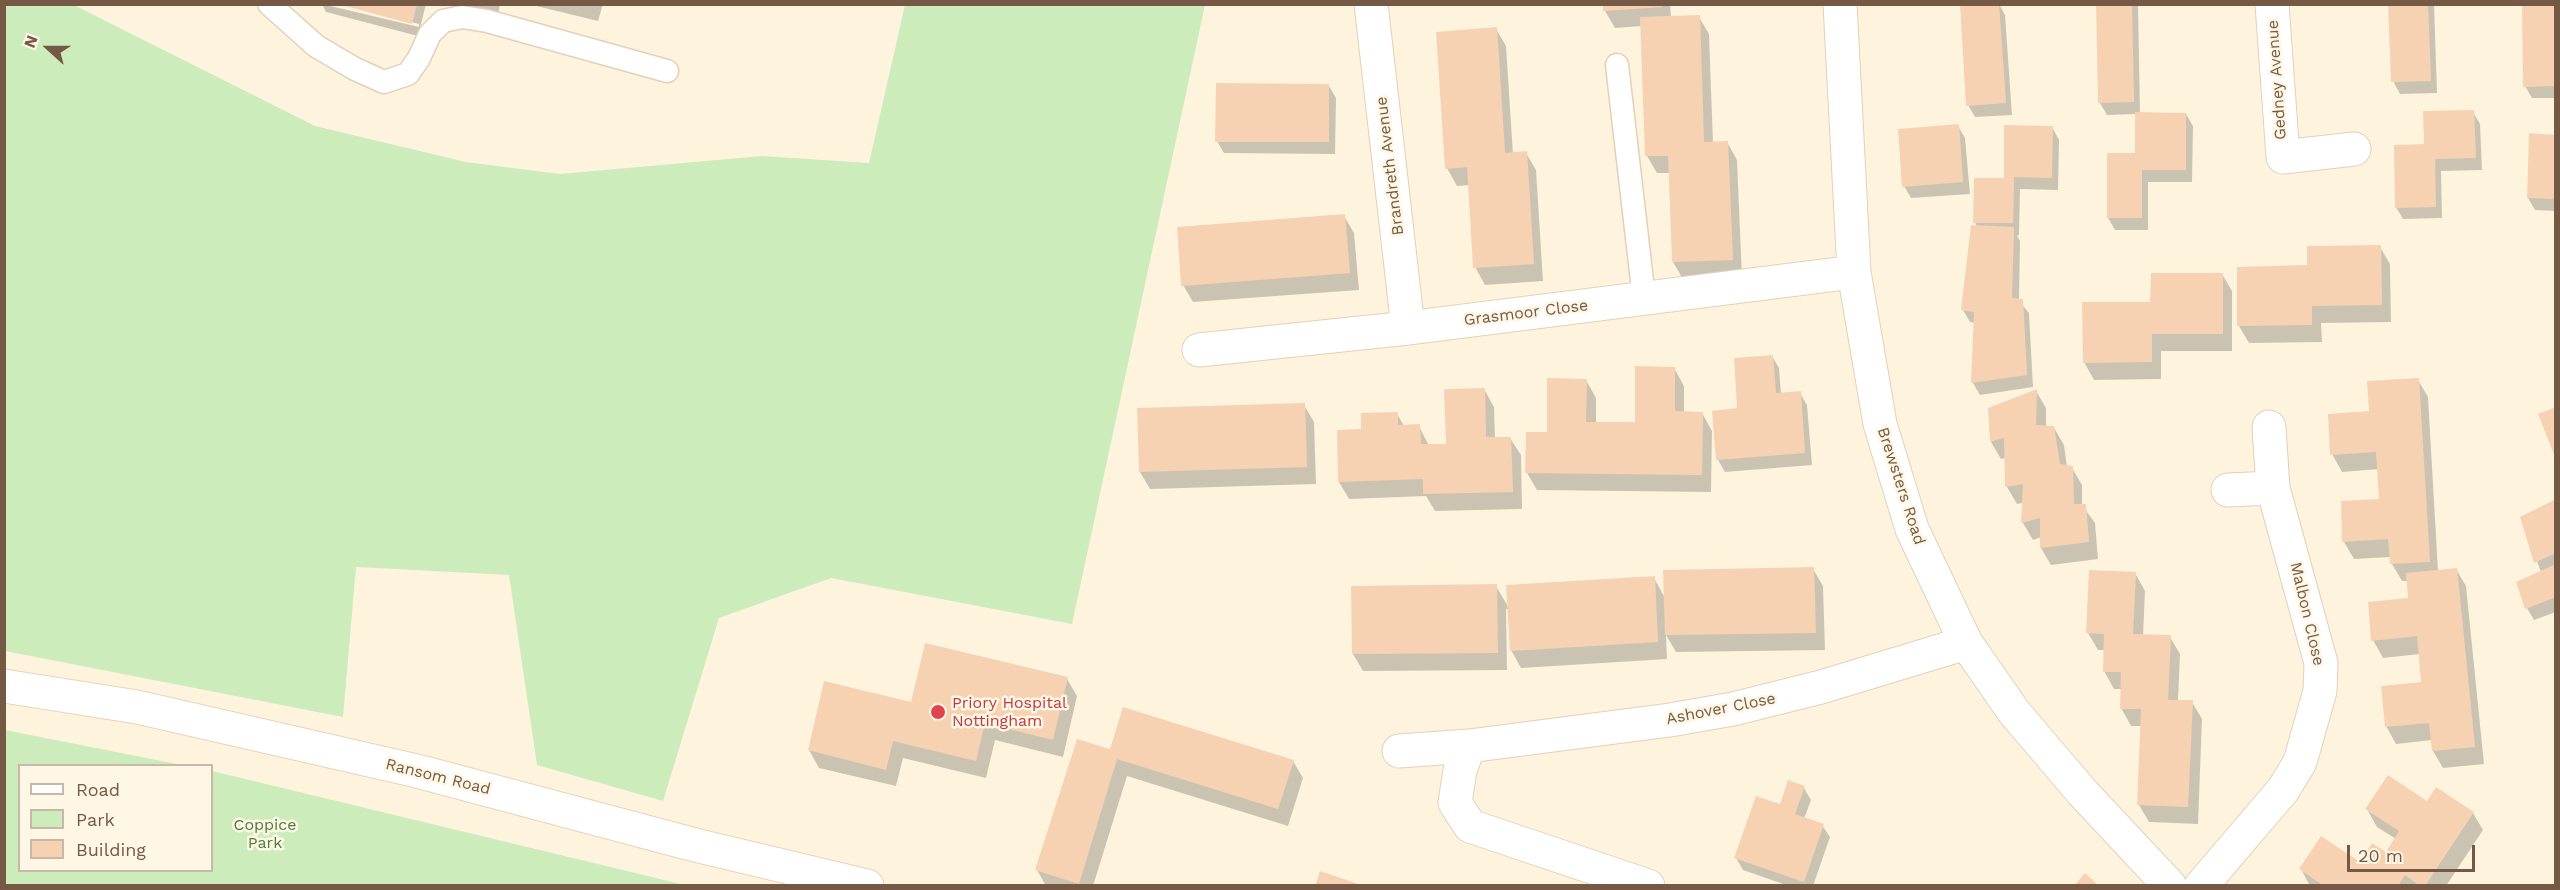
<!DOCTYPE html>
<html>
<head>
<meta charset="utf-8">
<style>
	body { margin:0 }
	#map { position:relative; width:2560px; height:890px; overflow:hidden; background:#fef4de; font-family:"Work Sans",sans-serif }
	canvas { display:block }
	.frame { position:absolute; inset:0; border:6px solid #765944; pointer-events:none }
	.legend { position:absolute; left:18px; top:764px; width:195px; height:108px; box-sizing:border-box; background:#fff7e6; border:2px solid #c8b8a5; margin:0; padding:8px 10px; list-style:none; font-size:18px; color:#765944 }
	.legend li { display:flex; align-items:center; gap:12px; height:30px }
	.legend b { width:30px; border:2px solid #c8b8a5 }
	.north { position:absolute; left:18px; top:18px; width:60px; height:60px; -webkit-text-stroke:4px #fff7e6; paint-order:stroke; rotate:291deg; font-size:16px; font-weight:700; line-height:24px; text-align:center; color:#765944 }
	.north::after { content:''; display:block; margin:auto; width:21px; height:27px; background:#765944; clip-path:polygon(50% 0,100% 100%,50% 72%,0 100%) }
	.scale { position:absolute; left:2347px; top:845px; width:128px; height:27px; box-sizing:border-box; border:3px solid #765944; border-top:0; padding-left:8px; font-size:18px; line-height:21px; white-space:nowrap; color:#765944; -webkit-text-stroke:4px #fff7e6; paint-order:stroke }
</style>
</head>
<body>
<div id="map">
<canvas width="2560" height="890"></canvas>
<div class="frame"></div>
<ul class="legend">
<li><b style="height:8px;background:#fff"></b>Road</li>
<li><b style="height:16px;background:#ccecbc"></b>Park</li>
<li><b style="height:16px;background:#f6d2b3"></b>Building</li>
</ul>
<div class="north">N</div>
<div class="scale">20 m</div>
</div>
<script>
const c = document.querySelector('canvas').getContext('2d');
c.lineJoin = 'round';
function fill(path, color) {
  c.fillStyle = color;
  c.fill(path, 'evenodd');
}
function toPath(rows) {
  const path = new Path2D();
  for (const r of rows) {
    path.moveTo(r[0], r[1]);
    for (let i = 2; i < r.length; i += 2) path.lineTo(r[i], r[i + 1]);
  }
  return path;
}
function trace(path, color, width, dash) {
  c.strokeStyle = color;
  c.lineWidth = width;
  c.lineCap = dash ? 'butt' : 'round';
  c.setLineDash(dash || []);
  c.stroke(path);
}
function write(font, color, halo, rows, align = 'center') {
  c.font = font + ' "Work Sans",sans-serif';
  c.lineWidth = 5;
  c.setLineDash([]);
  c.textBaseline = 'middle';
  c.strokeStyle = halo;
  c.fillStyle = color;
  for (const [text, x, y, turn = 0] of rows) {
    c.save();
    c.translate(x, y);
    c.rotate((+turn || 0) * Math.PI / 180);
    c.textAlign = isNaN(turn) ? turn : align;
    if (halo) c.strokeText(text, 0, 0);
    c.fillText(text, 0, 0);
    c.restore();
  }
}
fill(toPath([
	[4,5,74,5,315,126,466,162,560,174,762,156,869,163,905,5,1205,5,1072,624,831,578,719,618,663,801,537,765,509,575,356,567,343,717,5,651],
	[5,730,182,765,20,766,20,870,212,870,212,771,685,885,5,885]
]), '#ccecbc');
fill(toPath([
	[322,4,419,27,419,24,340,4,426,4,418,36,326,12],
	[467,4,500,4,498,15,468,8],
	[528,4,603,4,598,21],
	[1604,4,1670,4,1671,18,1699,17,1709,34,1713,143,1727,142,1737,160,1742,277,1683,279,1673,262,1670,173,1657,173,1647,156,1642,26,1615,28,1605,11],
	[1981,4,1999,4,2005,15,2012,115,1975,117,1968,105],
	[2098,4,2138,4,2140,114,2186,114,2193,126,2192,182,2148,182,2148,230,2115,230,2108,218,2137,154,2136,114,2107,115,2100,103],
	[2390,4,2434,4,2437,93,2400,94,2393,81],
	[2556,4,2556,98,2532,98,2525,86],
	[1496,29,1506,46,1513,154,1526,153,1536,170,1543,281,1485,285,1475,267,1470,185,1457,186,1447,168],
	[1329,86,1336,98,1335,154,1224,153,1217,141],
	[2473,112,2480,124,2482,170,2441,171,2442,218,2403,219,2396,207,2426,146],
	[1958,126,1965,138,1970,194,1911,198,1904,186],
	[2052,127,2059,140,2058,190,2020,189,2019,235,2017,235,2020,241,2019,301,2029,313,2033,387,1980,395,1973,383,1975,323,1970,322,1963,310,1977,227,1975,222,2005,180],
	[2556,136,2556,211,2535,210,2528,198],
	[1344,216,1354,233,1359,290,1193,302,1183,285],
	[2380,247,2390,264,2391,322,2321,323,2322,342,2249,343,2239,326,2309,267],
	[2222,274,2232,291,2232,351,2161,351,2161,379,2094,380,2084,362,2152,303],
	[1772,356,1779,368,1781,394,1800,393,1807,405,1812,465,1725,472,1718,460],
	[1674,368,1684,386,1684,413,1702,413,1712,431,1711,492,1537,490,1527,473,1549,434,1586,380,1596,398,1596,424,1636,424],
	[2418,380,2428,397,2438,571,2456,569,2466,586,2484,764,2443,768,2433,751,2432,740,2396,744,2386,726,2423,683,2420,654,2383,658,2373,640,2410,599,2408,581,2402,581,2392,564,2391,557,2354,559,2344,542,2380,500,2379,469,2342,472,2332,454,2371,413],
	[1484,389,1494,407,1495,438,1510,438,1521,455,1522,509,1435,511,1426,496,1349,499,1339,482,1362,431,1397,414,1404,426,1419,426,1429,446,1448,445],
	[2036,391,2046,408,2046,427,2054,428,2064,445,2067,467,2072,468,2082,485,2082,505,2095,523,2098,559,2051,565,2041,548,2041,537,2033,540,2023,523,2023,503,2017,504,2007,487,2006,458,2001,459,1991,442,1989,409],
	[1304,405,1314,422,1316,484,1150,489,1140,472],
	[2556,501,2556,612,2534,620,2527,608,2541,572,2521,518],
	[1813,569,1823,586,1825,650,1676,652,1666,635,1667,659,1521,668,1511,650,1509,609,1506,609,1507,670,1363,671,1353,654,1496,586,1509,608,1654,578,1665,598],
	[2135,573,2145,591,2143,636,2170,637,2180,654,2178,701,2192,702,2202,719,2198,824,2149,822,2139,805,2142,726,2131,726,2121,708,2122,689,2114,689,2104,671,2105,650,2098,650,2088,633],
	[1067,679,1077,696,1063,757,995,740,986,778,903,758,896,786,819,768,809,750,912,704],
	[1111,751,1293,761,1303,778,1288,826,1127,776,1093,886,1046,886,1037,870],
	[1804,788,1811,800,1804,819,1822,825,1830,837,1813,886,1789,886,1743,870,1736,858,1780,806],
	[2427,803,2473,813,2483,830,2446,886,2310,886,2301,869,2361,864,2386,854,2396,839,2377,827,2367,809]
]), '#0003');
fill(toPath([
	[338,4,417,4,412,24],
	[1603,4,1662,4,1662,7,1603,11],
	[1960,4,1999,4,2006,103,1966,106],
	[2096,4,2132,4,2134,102,2098,103],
	[2388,4,2428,4,2431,81,2391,82],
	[2522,4,2556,4,2556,86,2523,87],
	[1700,15,1704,142,1728,141,1733,260,1672,262,1668,156,1645,156,1640,17],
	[1497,27,1505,153,1527,151,1534,264,1473,268,1467,167,1445,169,1436,32],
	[1216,83,1329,84,1329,142,1215,142],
	[2474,110,2476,158,2435,159,2436,207,2395,208,2394,145,2424,144,2423,111],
	[2135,112,2186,113,2186,170,2142,170,2142,218,2107,218,2107,153,2135,153],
	[1959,124,1963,182,1902,187,1898,129],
	[2004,125,2053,126,2052,178,2014,177,2013,223,1973,223,1974,178,2004,178],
	[2529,133,2556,135,2556,199,2527,198],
	[1345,214,1350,273,1181,286,1177,227],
	[1971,225,2014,227,2012,298,2023,299,2027,375,1971,383,1974,312,1961,310],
	[2381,245,2382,305,2312,306,2312,325,2237,326,2237,267,2307,265,2307,246],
	[2151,273,2223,273,2223,334,2152,334,2152,362,2083,363,2082,302,2150,302],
	[1773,355,1776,393,1801,391,1805,453,1716,460,1712,411,1737,408,1734,358],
	[1635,366,1675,367,1675,411,1703,412,1702,475,1525,473,1526,432,1547,432,1547,378,1587,379,1586,422,1635,422],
	[2419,378,2430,562,2390,564,2388,539,2342,542,2341,501,2379,499,2376,452,2330,455,2328,414,2369,411,2367,381],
	[1485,388,1486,437,1511,437,1513,492,1423,494,1423,479,1338,482,1337,430,1361,429,1361,413,1398,412,1398,425,1420,424,1421,444,1446,444,1444,389],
	[2037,389,2036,425,2054,426,2060,464,2073,466,2074,504,2086,504,2089,542,2040,548,2040,518,2021,523,2023,484,2005,487,2004,438,1990,442,1988,408],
	[1305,403,1307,467,1139,472,1137,408],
	[2556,407,2556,457,2555,457,2538,414],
	[2556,499,2556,553,2534,563,2520,517],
	[2556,564,2556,597,2525,609,2516,582],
	[1814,567,1816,633,1665,635,1663,570],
	[2457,568,2475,747,2432,751,2429,723,2385,727,2381,686,2421,682,2417,636,2371,641,2368,602,2408,598,2406,573],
	[2089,570,2136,572,2133,634,2171,635,2168,700,2193,700,2188,807,2137,805,2141,709,2120,709,2121,672,2103,672,2104,634,2086,633],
	[1655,576,1658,642,1510,651,1506,585],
	[1497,584,1498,653,1352,654,1351,586],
	[925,643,1068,677,1053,740,985,723,976,761,893,741,886,770,808,750,824,681,911,702],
	[1123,707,1294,760,1278,809,1117,759,1079,884,1035,870,1077,739,1110,749],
	[2388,775,2427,801,2436,787,2474,812,2425,886,2420,886,2405,875,2398,886,2324,886,2299,869,2321,836,2360,862,2372,843,2386,852,2399,831,2365,809],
	[1788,780,1805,786,1795,814,1824,824,1804,882,1734,858,1756,796,1780,804],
	[1320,871,1361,885,1361,886,1315,886],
	[2085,873,2099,886,2074,886]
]), '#f6d2b3');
const lane = toPath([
	[269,4,316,46,355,69,384,82,408,74,419,58,430,34,443,21,462,17,487,21,667,71],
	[1617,65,1644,298]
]);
const street = toPath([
	[1371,4,1408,328],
	[1840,4,1854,272,1880,424,1912,529,1966,643,2014,712,2082,792,2170,886],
	[2272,4,2283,157,2354,149],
	[1199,350,1408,328,1854,272],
	[2228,490,2273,488],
	[1469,746,1460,770,1455,803,1470,826,1648,886],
	[1399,751,1469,746,1670,720,1733,709,1821,687,1966,643],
	[2201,886,2283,790,2300,762,2320,691,2321,663,2273,488,2269,427]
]);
const secondary = toPath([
	[4,686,137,707,417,771,695,845,867,886]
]);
trace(lane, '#e3d0b9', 25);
trace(street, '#e3d0b9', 35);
trace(secondary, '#ead3b9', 35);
trace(lane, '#fff', 22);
trace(street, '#fff', 33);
trace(secondary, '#fff', 33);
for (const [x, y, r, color] of [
	[938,712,8,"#e0444e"]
]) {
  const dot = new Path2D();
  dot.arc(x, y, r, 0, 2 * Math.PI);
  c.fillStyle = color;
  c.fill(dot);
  trace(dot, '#fff7e6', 2);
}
write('16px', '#765944', '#fff7e6', [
	["Gedney Avenue",2277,80,-94],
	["Brandreth Avenue",1390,166,-97],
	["Grasmoor Close",1526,313,-7],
	["Brewsters Road",1901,486,72],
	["Malbon Close",2307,614,77],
	["Ashover Close",1721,709,-11],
	["Ransom Road",438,777,14]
]);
write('16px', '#be3a42', '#fff7e6', [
	["Priory Hospital",952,703],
	["Nottingham",952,721]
], 'left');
write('16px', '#4b7d3b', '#fff7e6', [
	["Coppice",265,825],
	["Park",265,843]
]);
</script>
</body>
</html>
